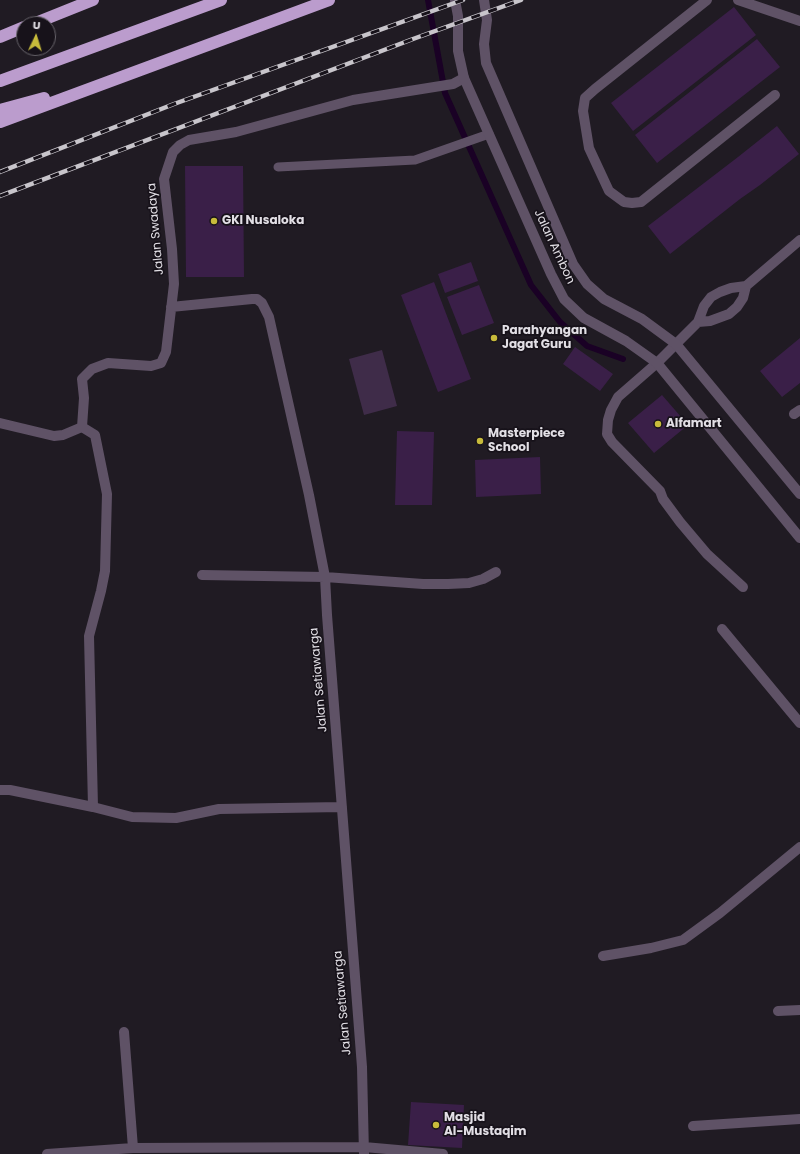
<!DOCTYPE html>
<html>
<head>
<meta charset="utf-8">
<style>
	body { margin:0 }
	#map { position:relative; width:800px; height:1154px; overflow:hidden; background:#201b23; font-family:Poppins,sans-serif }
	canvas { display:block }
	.north { position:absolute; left:16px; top:16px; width:40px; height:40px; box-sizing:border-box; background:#17121a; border:1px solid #68646b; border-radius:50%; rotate:4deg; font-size:11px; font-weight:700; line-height:16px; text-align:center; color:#e2dfe5 }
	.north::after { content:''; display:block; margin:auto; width:14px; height:18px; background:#c8bb3b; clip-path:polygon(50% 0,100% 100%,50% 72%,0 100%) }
</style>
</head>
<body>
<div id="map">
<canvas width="800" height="1154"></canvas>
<div class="north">U</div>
</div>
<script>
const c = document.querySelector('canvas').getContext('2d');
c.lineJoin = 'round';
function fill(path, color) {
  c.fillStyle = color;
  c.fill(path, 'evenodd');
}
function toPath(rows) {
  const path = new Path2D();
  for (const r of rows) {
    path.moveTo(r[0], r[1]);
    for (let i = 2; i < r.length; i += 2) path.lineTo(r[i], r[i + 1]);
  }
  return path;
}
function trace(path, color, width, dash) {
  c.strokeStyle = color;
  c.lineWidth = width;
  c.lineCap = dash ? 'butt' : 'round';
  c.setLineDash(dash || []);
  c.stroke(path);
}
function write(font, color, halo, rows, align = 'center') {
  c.font = font + ' Poppins,sans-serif';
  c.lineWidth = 3.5;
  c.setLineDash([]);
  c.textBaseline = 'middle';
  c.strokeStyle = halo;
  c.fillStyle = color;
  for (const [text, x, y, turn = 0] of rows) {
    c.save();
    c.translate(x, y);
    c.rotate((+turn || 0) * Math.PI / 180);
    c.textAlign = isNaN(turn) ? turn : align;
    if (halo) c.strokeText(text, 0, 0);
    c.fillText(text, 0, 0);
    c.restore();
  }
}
fill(toPath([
	[382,350,397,406,364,415,349,359]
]), '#3f2c49');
trace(toPath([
	[428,0,445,93,531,285,560,322,587,346,623,359]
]), '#1a0125', 6);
fill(toPath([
	[734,7,756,35,633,131,611,103],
	[757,39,780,67,657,163,635,135],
	[777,126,799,154,760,185,740,199,670,254,648,226,738,157],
	[185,166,243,166,244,277,186,277],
	[471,262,478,281,445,293,438,274],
	[434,282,471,379,438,392,401,295],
	[479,285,494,323,462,335,447,297],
	[800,338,800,383,782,397,760,371],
	[575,347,613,374,600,391,563,364],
	[662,395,688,425,654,453,628,423],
	[397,431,434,432,432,505,395,505],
	[540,457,541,494,476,497,475,460],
	[411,1102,464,1105,462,1148,408,1145]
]), '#3a1f48');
trace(toPath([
	[278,167,415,160,489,134]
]), '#5f5266', 9);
trace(toPath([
	[707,0,595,89,585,98,583,111,589,148,609,191,624,202,632,203,641,202,775,95],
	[738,0,800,21],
	[171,307,252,299,257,299,262,303,269,317,309,495,325,577,327,615,362,1067,364,1154],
	[698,322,710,321,729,314,737,307,743,298,746,286],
	[794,414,800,410],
	[0,423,54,436,63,435,82,427,84,398,82,379,92,369,108,363,151,366,161,363,166,352,174,284,172,249,164,179,173,152,180,145,189,140,236,132,353,100,453,84,464,78],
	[82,427,95,435,107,494,105,571,101,591,89,636,93,807],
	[202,575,325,577,423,584,448,584,469,583,483,579,496,572],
	[743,587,707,554,680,522,663,499,660,491,612,442,607,434,608,420,611,410,618,397,657,363,698,322,704,306,711,297,720,292,731,288,746,286,800,240],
	[722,629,800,723],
	[0,790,10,790,93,807,132,817,176,818,219,809,342,807],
	[603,956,651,948,683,940,720,913,800,847],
	[778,1011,800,1010],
	[124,1032,133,1148],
	[693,1126,800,1119],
	[47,1154,133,1148,364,1147,443,1154]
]), '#5f5266', 10);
trace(toPath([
	[455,0,458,16,458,51,464,78,551,274,564,299,584,318,626,341,657,363,800,538],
	[484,0,487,20,484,44,486,63,573,264,587,284,604,299,642,319,676,344,800,494]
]), '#5f5266', 10);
trace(toPath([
	[33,24,93,0],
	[0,37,24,27],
	[0,81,221,0],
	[0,110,44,98],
	[0,122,329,0]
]), '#bb9ccd', 12);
const rail = toPath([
	[0,172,174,104,463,0],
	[0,196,413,39,521,0]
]);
trace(rail, '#c8c5cb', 4.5);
trace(rail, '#17121a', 3, [9]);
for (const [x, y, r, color] of [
	[214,221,4,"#c8bb3b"],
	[494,338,4,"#c8bb3b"],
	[658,424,4,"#c8bb3b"],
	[480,441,4,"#c8bb3b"],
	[436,1125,4,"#c8bb3b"]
]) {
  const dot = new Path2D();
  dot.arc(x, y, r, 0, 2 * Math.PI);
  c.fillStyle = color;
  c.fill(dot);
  trace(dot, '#17121a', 1.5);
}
write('bold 12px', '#e2dfe5', '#17121a', [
	["GKI Nusaloka",222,221],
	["Parahyangan",502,331],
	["Jagat Guru",502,345],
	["Alfamart",666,424],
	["Masterpiece",488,434],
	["School",488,448],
	["Masjid",444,1118],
	["Al-Mustaqim",444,1132]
], 'left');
write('12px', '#e2dfe5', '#17121a', [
	["Jalan Swadaya",156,229,-95],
	["Jalan Ambon",554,247,65],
	["Jalan Setiawarga",319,680,-95],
	["Jalan Setiawarga",343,1003,-95]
]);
</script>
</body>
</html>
